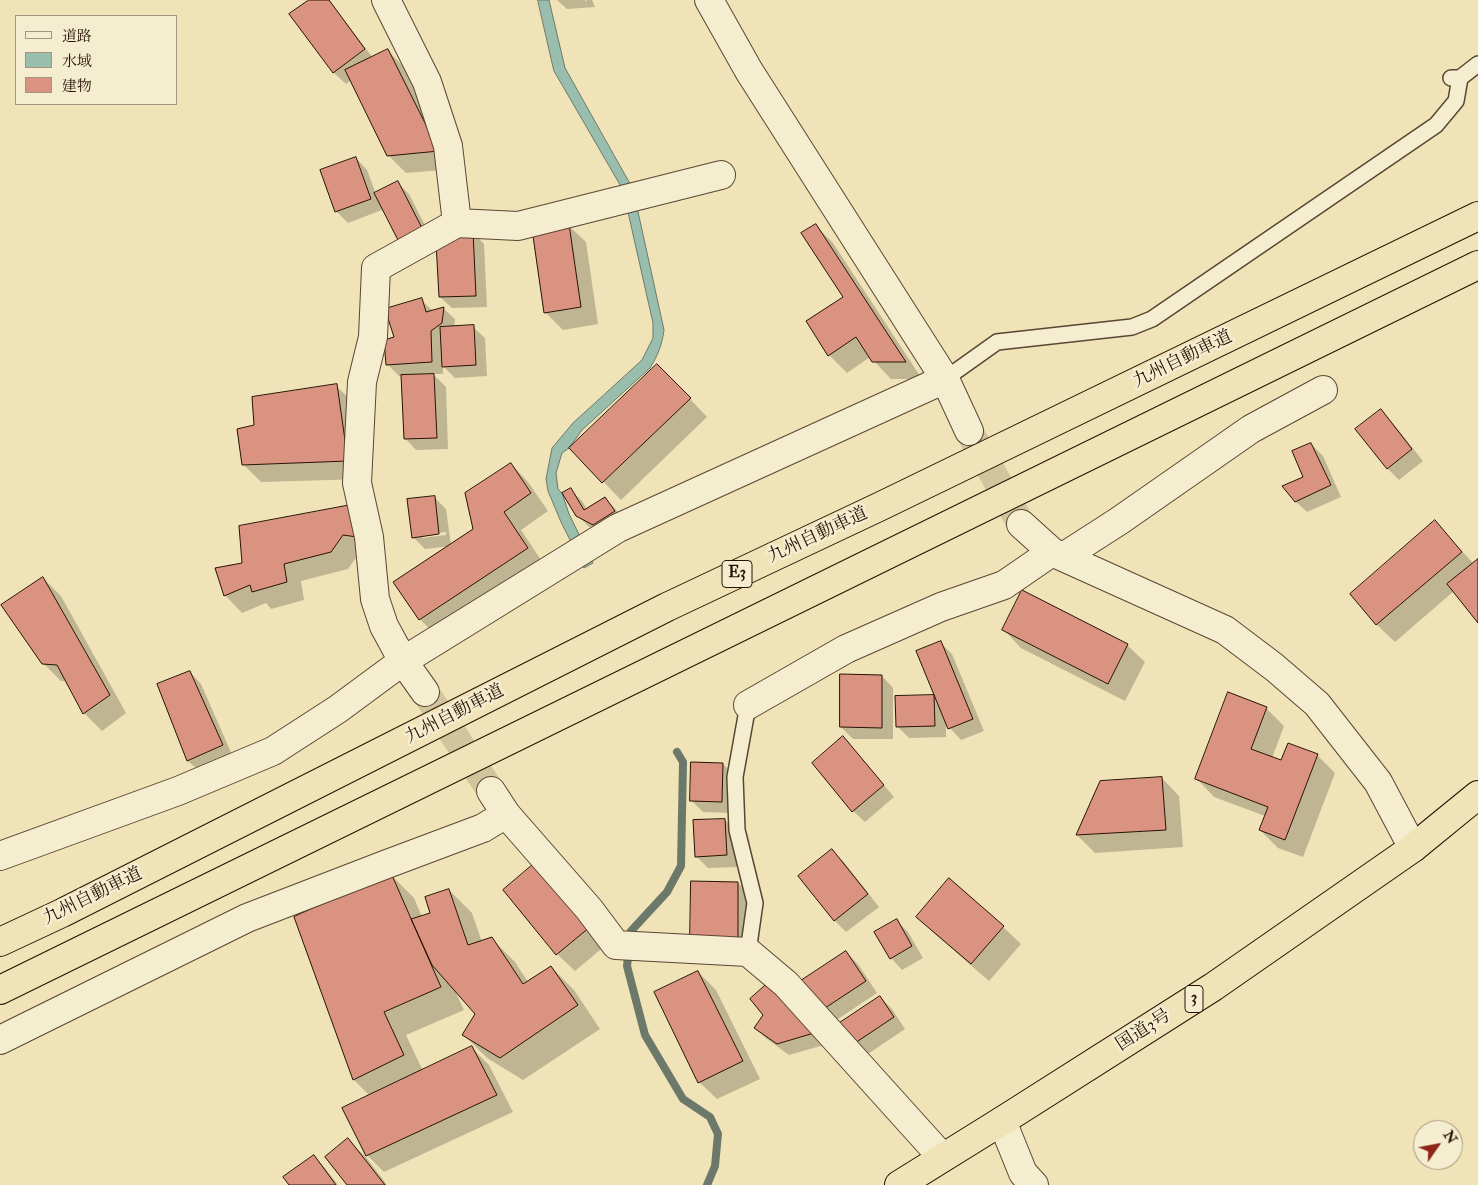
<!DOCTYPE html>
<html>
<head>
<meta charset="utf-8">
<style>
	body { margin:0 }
	#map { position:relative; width:1478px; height:1185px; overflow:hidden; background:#f0e3b7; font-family:"IM FELL Double Pica","Noto Serif JP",serif }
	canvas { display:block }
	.legend { position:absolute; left:15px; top:15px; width:162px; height:90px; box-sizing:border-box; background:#f5edd0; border:1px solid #a3957f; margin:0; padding:6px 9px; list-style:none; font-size:15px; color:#271205 }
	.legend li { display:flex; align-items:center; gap:10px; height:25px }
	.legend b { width:25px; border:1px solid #a3957f }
	.north { position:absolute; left:1413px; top:1120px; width:50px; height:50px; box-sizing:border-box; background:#f5edd0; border:1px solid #a3957f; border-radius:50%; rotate:57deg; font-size:14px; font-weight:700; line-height:20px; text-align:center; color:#271205 }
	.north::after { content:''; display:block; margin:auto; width:18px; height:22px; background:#8f2418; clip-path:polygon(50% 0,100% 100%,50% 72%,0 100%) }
</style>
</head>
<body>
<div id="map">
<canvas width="1478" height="1185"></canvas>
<ul class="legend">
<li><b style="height:6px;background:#f5edd0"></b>道路</li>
<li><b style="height:14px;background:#9abead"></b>水域</li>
<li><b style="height:14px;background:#da9380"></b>建物</li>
</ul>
<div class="north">N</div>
</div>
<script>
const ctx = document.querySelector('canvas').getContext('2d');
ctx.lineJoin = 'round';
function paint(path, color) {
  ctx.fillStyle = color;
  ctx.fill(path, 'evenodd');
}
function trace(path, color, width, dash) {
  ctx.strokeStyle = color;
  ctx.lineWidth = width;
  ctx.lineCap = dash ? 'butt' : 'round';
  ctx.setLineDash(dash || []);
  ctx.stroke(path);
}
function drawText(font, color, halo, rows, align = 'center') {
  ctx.font = font + ' "IM FELL Double Pica","Noto Serif JP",serif';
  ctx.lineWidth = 5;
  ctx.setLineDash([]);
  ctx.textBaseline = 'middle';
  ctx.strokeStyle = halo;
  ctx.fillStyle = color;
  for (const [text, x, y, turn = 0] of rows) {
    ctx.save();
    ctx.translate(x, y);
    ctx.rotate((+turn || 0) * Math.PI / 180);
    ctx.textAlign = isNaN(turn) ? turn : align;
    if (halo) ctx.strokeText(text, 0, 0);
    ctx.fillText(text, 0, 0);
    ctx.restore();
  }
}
const water = new Path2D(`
	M538 0H549L565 68 633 189 664 330C662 345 658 355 650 368L582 430 569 448 562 453 556 473 558 489 562 493 569 514 593 563 584 568 561 522 548 491 546 479 552 448 573 423 642 360 653 338V323L623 190 554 71Z`);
paint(water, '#9abead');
trace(water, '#6c796a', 1);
paint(new Path2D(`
	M311 0H329L373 58 388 51 405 68 455 169 406 173 388 155 351 80 346 84 334 73 291 15Z
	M557 0H585V2L587 0H592L595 7 567 9Z
	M356 158 367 170 376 194 398 183 409 194 434 243 381 204 380 205 382 210 348 223 336 211Z
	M568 225 586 242 598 324 563 330 545 312Z
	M815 225 833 243 922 379H891L870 357 847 373 829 355 807 322 844 298Z
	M473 232 484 244 487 307 452 308 440 297Z
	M421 300 433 311 443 308 455 319 454 328 473 327 485 338 487 376 455 378 443 366V374H433L446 387 448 449 416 450 405 438 402 376H399L387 364 395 338Z
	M675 383 707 417 621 500 571 448Z
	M336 386 354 403 364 479 261 482 243 464 255 425Z
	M1380 410 1392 422 1423 461 1399 480 1388 469 1357 429Z
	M1311 444 1323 456 1341 497 1307 512 1295 501 1305 477Z
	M511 464 528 482 548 511 521 530 545 566 437 637 420 619 450 546 425 549 413 537 434 497 446 509 451 545 475 529ZM446 532V535L422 538V535Z
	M570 489 582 501 587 509 605 498 616 510 625 523 606 536 589 527 577 515Z
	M350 506 360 552 348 569 301 581 304 600 271 609 266 603 242 613 225 595Z
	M1435 522 1474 564 1478 561V621L1454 591 1395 642 1377 625 1352 594Z
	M43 578 61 596 126 713 102 731 84 713 67 681H61L43 663Z
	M1004 630 1127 645 1145 662 1125 701 1021 648Z
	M940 642 952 654 984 731 961 740 950 728 946 719V737L909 738 897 726 934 696 938 700Z
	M190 672 201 684 233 757 200 772 188 761 159 684Z
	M882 676 893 688V739H853L841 727Z
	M1266 708 1284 726 1272 758 1282 762 1317 755 1335 773 1303 857 1278 848 1260 830 1265 816 1214 797 1197 779Z
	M854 750 894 797 865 822 853 811Z
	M723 764 735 776 733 813 703 812 691 800Z
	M1162 778 1179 796 1183 847 1095 853 1077 835 1101 782Z
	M725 820 737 832 739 867 708 868 696 856Z
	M832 851 844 862 879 907 846 932 834 920Z
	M536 864 606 945 575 971 557 954Z
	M391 875 414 898 422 917 432 914 449 890 472 913 482 942 491 938 515 962 528 982 551 967 574 990 600 1029 523 1080 487 1058 464 1035 476 1014 455 991 464 1010 406 1035 423 1071 472 1048 489 1065 513 1112 384 1172 367 1155 370 1096 354 1080 295 917Z
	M950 880 1003 927 1021 944 989 981 935 934 918 917Z
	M738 883 750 895 749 952H703Z
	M896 920 908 932 923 958 902 970 891 958Z
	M846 952 858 964 877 993 829 1025 798 984Z
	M698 972 716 990 760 1079 717 1099 699 1082Z
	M769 984 824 1045 789 1055 767 1039 755 1028 764 1015Z
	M880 997 892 1009 905 1029 862 1058 850 1046Z
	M348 1140 366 1157 387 1185H349Z
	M314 1157 325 1168 338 1185H290Z`), '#0003');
trace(new Path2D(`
	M677 752 683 762 681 866 667 892 631 931 627 966 645 1035 683 1099 710 1117 718 1134 715 1166 707 1185`), '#6c796a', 8);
const building = new Path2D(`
	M309 0H329L365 49 333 73 289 14Z
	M388 49 439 151 387 156 345 70Z
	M356 157 371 199 335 212 320 170Z
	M398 181 424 232 400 244 374 193Z
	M569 224 581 307 544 313 532 229Z
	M816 224 906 362H872L856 337 828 356 806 321 843 297 801 233Z
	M473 231 476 296 439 297 436 242Z
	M422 298 426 312 444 307 442 323 431 331 432 362 386 365 384 340 394 337 385 309Z
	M474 325 476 365 442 367 440 327Z
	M657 364 691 398 602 483 569 448Z
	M434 374 437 438 404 439 401 375Z
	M337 384 348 461 242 465 237 429 254 425 252 397Z
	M1381 409 1412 449 1387 469 1355 429Z
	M1311 443 1331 485 1295 502 1282 486 1303 477 1292 451Z
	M511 463 531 493 504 512 528 548 419 620 393 582 473 529 465 493Z
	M571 488 584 510 605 497 615 511 593 525 576 516 562 493Z
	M435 496 439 534 412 538 407 499Z
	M351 505 364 538 343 535 331 552 284 564 287 582 252 592 250 585 224 596 215 568 242 563 239 526Z
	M1435 520 1462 552 1376 625 1350 594Z
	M1478 559V623L1447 584Z
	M43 577 110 695 83 714 57 665 42 664 1 605Z
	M1022 590 1128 644 1108 684 1002 630Z
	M941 641 973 719 948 729 916 651Z
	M190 671 223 745 187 761 157 684Z
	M840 674 882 675V728L840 727Z
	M1228 692 1267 707 1251 749 1281 760 1288 743 1318 754 1285 840 1259 830 1268 807 1195 779Z
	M934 695 935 726 896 727 895 696Z
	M843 736 884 785 852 812 812 763Z
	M691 762 723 763 722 802 690 801Z
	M1162 777 1166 830 1076 835 1100 781Z
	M725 819 727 855 695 857 693 820Z
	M832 849 868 894 834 921 798 876Z
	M536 862 590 927 556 955 503 890Z
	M391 873 441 987 384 1012 404 1055 353 1080 294 917Z
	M949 878 1004 926 971 964 916 917Z
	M691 881 738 882V941H690Z
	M449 889 468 945 492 937 523 984 551 966 578 1005 500 1058 462 1035 475 1014 432 965 411 919 430 913 425 897Z
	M897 919 912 946 890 959 874 932Z
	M846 951 866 981 816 1014 796 984Z
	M698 971 743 1061 698 1083 654 992Z
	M769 982 814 1033 777 1044 754 1028 763 1015 750 999Z
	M880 996 894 1017 849 1047 835 1026Z
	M472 1046 497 1095 366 1156 342 1108Z
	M348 1138 385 1185H347L325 1157Z
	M314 1155 336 1185H289L283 1177Z`);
paint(building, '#da9380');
trace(building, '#271205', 1);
trace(new Path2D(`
	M969 431 1021 524
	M425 692 491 791`), '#d2c49c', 28, [28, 14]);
const lane = new Path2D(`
	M1451 78H1460L1478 64
	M945 379 997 342 1132 327 1152 319 1436 125 1456 101 1460 78
	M748 952 755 903 737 830 735 777 748 705`);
const street = new Path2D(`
	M386 0 427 82 448 146 457 223
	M709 0 749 71 945 379 969 431
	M1021 524 1052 552 1225 630 1274 667 1317 704 1378 782 1413 848
	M1063 557 1119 521 1251 429 1323 390
	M425 692 403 661 384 626 375 599 369 537 357 483 362 382 373 337 376 268 457 223 518 226 721 175
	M748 705 846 649 941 607 1004 585 1052 552
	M491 791 506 814 589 909 616 945 748 952 786 984 942 1157
	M0 856 178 791 273 751 338 709 403 661 618 528 945 379
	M0 1040 247 918 387 864 483 828 506 814
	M1002 1121 1023 1173 1034 1185`);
const highway = new Path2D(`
	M0 942 62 913 667 607 881 506 1478 216
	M0 990 1478 265
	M899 1185 1002 1121 1213 987 1413 848 1478 795`);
trace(lane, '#594632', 18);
trace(street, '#594632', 30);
trace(highway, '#271205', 30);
trace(lane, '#f5edd0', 15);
trace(street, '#f5edd0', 28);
trace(highway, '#f0e3b7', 28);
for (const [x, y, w] of [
	[737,574,30],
	[1194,999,18]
]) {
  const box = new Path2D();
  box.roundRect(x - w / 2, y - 13.5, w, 27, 4);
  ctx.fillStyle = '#f5edd0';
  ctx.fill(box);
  trace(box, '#271205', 1);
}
drawText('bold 16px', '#271205', null, [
	["E3",737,574],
	["3",1194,999]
]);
drawText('18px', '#271205', '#f5edd0', [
	["九州自動車道",1183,360,-26],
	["九州自動車道",818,536,-25],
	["九州自動車道",455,715,-27],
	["九州自動車道",93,897,-26],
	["国道3号",1144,1031,-33]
]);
</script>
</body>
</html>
